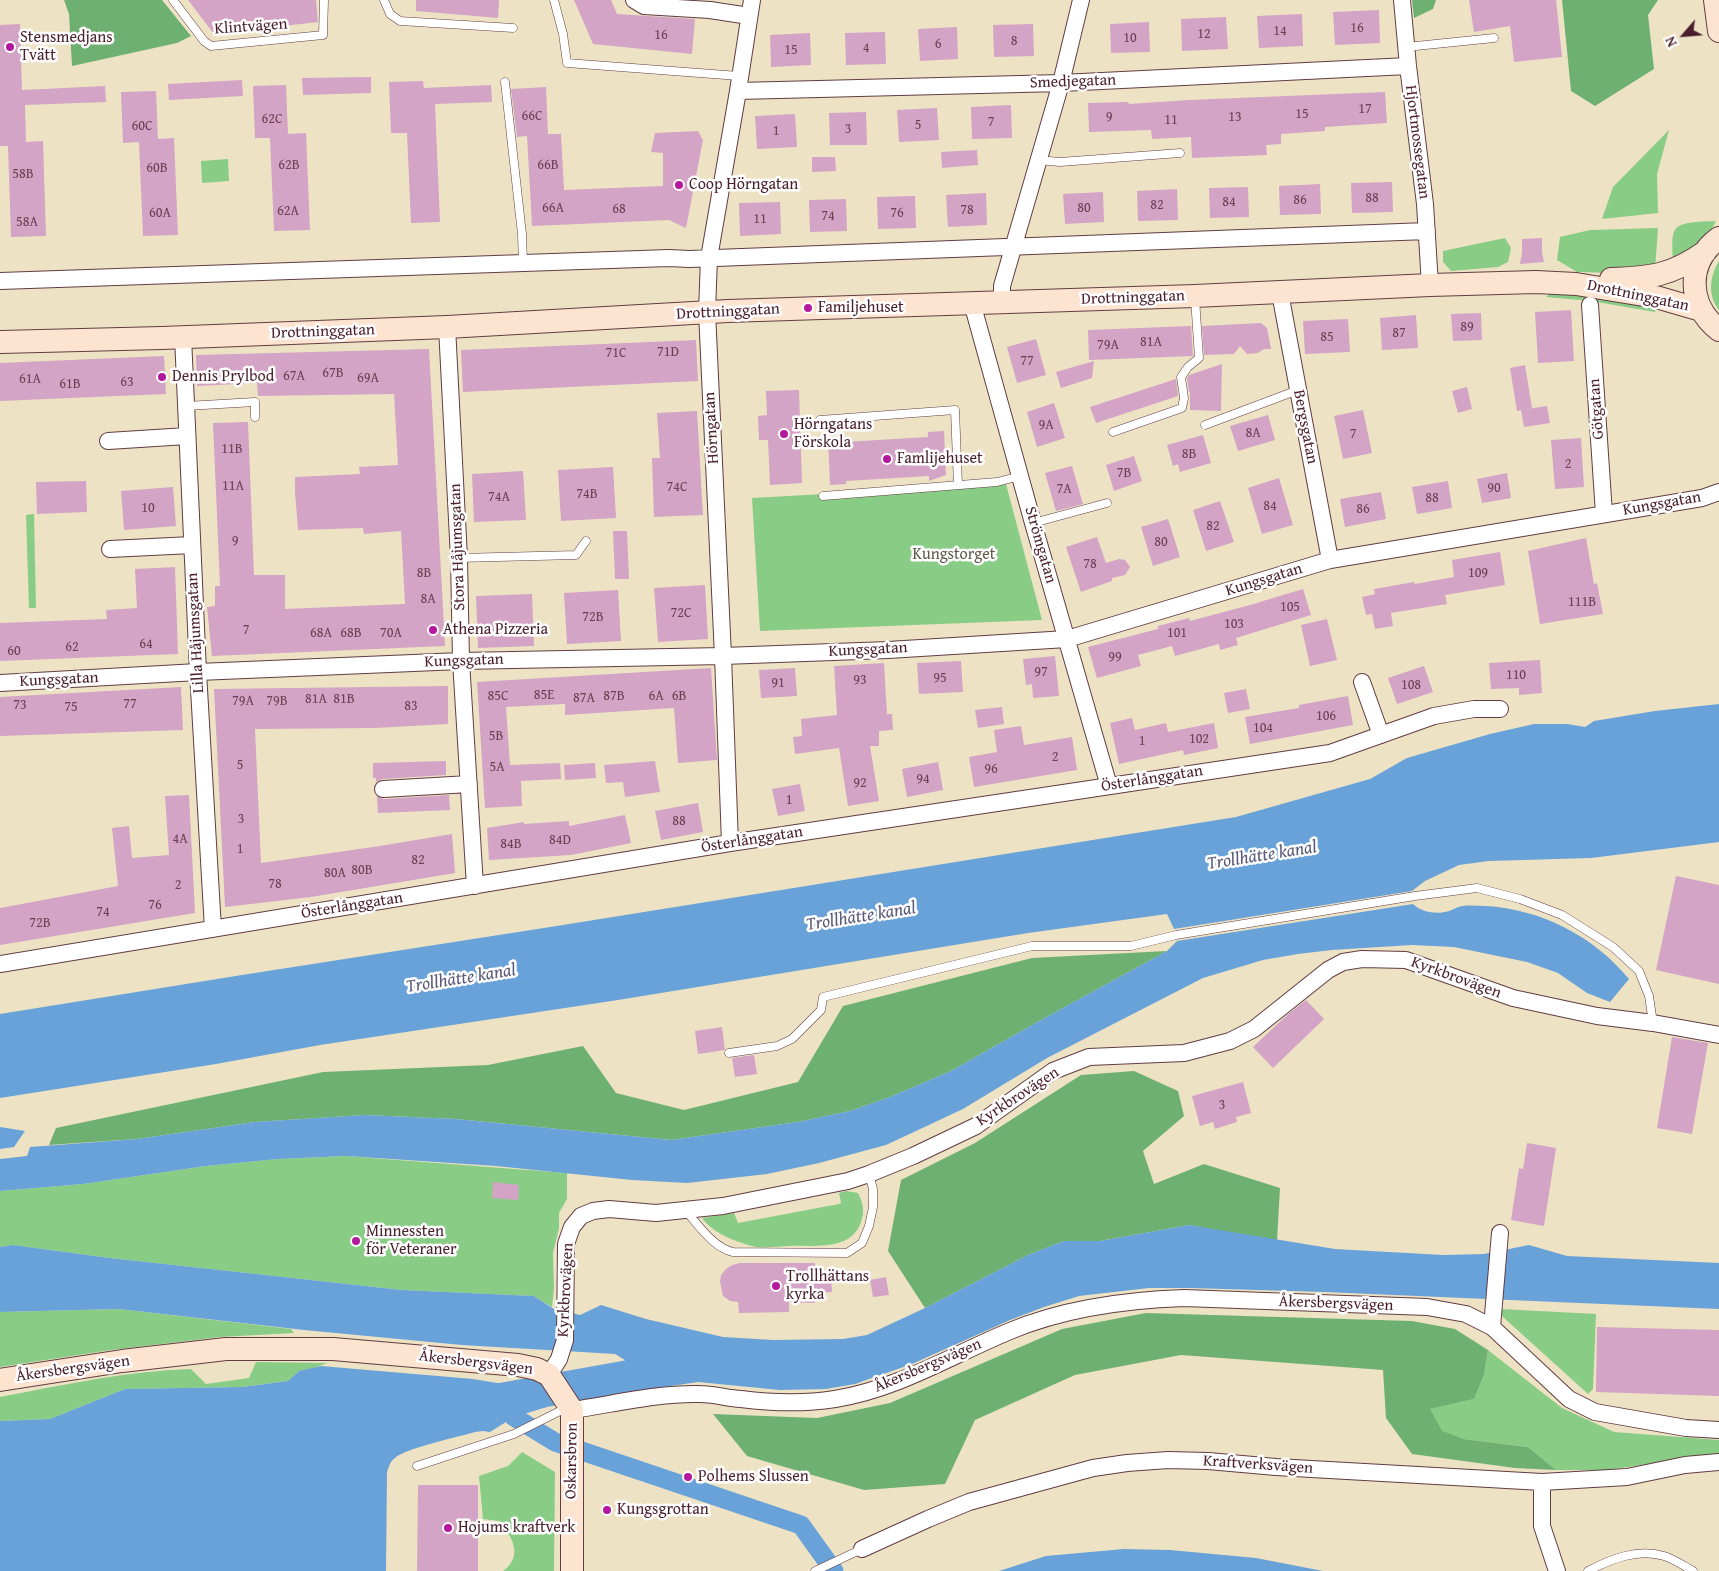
<!DOCTYPE html>
<html>
<head>
<meta charset="utf-8">
<style>
	body { margin:0 }
	#map { position:relative; width:1719px; height:1571px; overflow:hidden; background:#ede3c4; font-family:"Gentium Book Plus",serif }
	canvas { display:block }
	.north { position:absolute; left:1659px; top:10px; width:50px; height:50px; -webkit-text-stroke:4px #fff; paint-order:stroke; rotate:243deg; font-size:14px; font-weight:700; line-height:20px; text-align:center; color:#4a1f2b }
	.north::after { content:''; display:block; margin:auto; width:18px; height:22px; background:#4a1f2b; clip-path:polygon(50% 0,100% 100%,50% 72%,0 100%) }
</style>
</head>
<body>
<div id="map">
<canvas width="1719" height="1571"></canvas>
<div class="north">N</div>
</div>
<script>
const ctx = document.querySelector('canvas').getContext('2d');
ctx.lineJoin = 'round';
function paint(path, color) {
  ctx.fillStyle = color;
  ctx.fill(path, 'evenodd');
}
function trace(path, color, width, dash) {
  ctx.strokeStyle = color;
  ctx.lineWidth = width;
  ctx.lineCap = dash ? 'butt' : 'round';
  ctx.setLineDash(dash || []);
  ctx.stroke(path);
}
function drawText(font, color, halo, rows, align = 'center') {
  ctx.font = font + ' "Gentium Book Plus",serif';
  ctx.lineWidth = 5;
  ctx.setLineDash([]);
  ctx.textBaseline = 'middle';
  ctx.strokeStyle = halo;
  ctx.fillStyle = color;
  for (const [text, x, y, turn = 0] of rows) {
    ctx.save();
    ctx.translate(x, y);
    ctx.rotate((+turn || 0) * Math.PI / 180);
    ctx.textAlign = isNaN(turn) ? turn : align;
    if (halo) ctx.strokeText(text, 0, 0);
    ctx.fillText(text, 0, 0);
    ctx.restore();
  }
}
paint(new Path2D(`
	M1669 130 1657 174 1658 213 1602 219 1613 187Z
	M228 159 229 181 202 183 201 161Z
	M1716 221 1706 240 1673 264C1673 257 1671 238 1674 232 1678 220 1705 222 1716 221Z
	M1658 228 1655 270 1616 273 1577 272 1557 260 1560 237 1590 230Z
	M1505 238 1511 248 1508 262 1498 267 1451 271 1443 262V251Z
	M1719 261V310C1707 295 1710 276 1719 261Z
	M1551 293 1573 294 1656 305 1655 312 1591 301 1546 297Z
	M1006 484 1042 620 760 631 752 498Z
	M34 514 36 608H29L26 515Z
	M346 1156 567 1173V1199L559 1213V1228L553 1253 554 1288 552 1307 534 1296 402 1290 110 1258 13 1245 0 1247V1191L83 1184 206 1166 278 1159Z
	M846 1191 858 1193C863 1203 865 1211 861 1222 851 1251 816 1245 790 1246 779 1246 763 1249 752 1246 734 1241 713 1233 702 1218L734 1213 738 1223 839 1204 841 1203 839 1193Z
	M119 1309 291 1329 294 1333 220 1337 111 1350 0 1367V1312Z
	M1501 1309 1596 1314 1593 1389 1588 1394 1503 1317 1499 1312Z
	M1488 1350 1562 1408 1614 1432 1719 1440V1453L1608 1470H1556L1528 1447 1464 1439 1442 1432 1429 1409 1474 1399 1484 1375Z
	M256 1362 327 1363 314 1368 299 1371 288 1381 242 1387 125 1389 50 1419 0 1421V1397C63 1385 127 1371 191 1369L206 1384 249 1378Z
	M522 1452 555 1472 554 1571H503C524 1556 512 1536 499 1521L483 1519 479 1476 508 1466Z`), '#88cc85');
paint(new Path2D(`
	M64 0H162L191 36 177 43 72 66 69 14Z
	M1412 0H1436L1433 9 1414 18Z
	M1562 0H1658L1648 15 1654 69 1595 106 1571 91Z
	M1167 951 1032 1025 951 1071 890 1097 850 1111 798 1122 671 1140 456 1119 365 1115 255 1122 137 1139 49 1145 56 1128 323 1072 488 1065 583 1046 616 1093 684 1110 798 1082 843 1006 1032 958Z
	M1134 1071 1178 1091 1184 1116 1143 1151 1154 1184 1204 1164 1280 1188 1277 1241 1189 1225 1100 1241H1064L1028 1255 925 1308 888 1251 901 1180 975 1143 1081 1075Z
	M1146 1313 1412 1321 1455 1329 1488 1350 1484 1375 1474 1399 1430 1409 1442 1431 1464 1439 1528 1447 1556 1470 1515 1468 1412 1454 1386 1418 1383 1370 1181 1355 1075 1375 975 1420 945 1484 864 1490 747 1456 713 1414 817 1418 890 1403 1062 1329Z`), '#6eb072');
paint(new Path2D(`
	M1719 704V842L1591 858 1489 861 1459 865 1425 881 1412 891 1174 929 1167 914 1028 933 618 1000 320 1045 216 1064 0 1098V1014L242 975 563 925 1236 817 1370 779 1407 758 1490 734 1534 724H1567L1585 727 1594 721 1655 711Z
	M1413 904C1421 912 1437 915 1449 911 1453 910 1458 906 1463 906 1470 905 1478 906 1486 906 1540 909 1594 936 1629 979L1610 1002 1587 993 1558 973 1527 962 1454 947 1412 945 1332 950 1298 954 1263 960 1203 978 1047 1058 963 1109 886 1145 819 1163 767 1174 687 1183 632 1180 496 1166 346 1156 278 1159 206 1166 83 1184 0 1191V1159L27 1156 30 1147 137 1139 255 1122 365 1115 456 1119 671 1140 798 1122 850 1111 890 1097 951 1071 1032 1025 1167 951 1177 941Z
	M0 1127 25 1131 14 1147 0 1149Z
	M1189 1225 1335 1249 1443 1255 1484 1254 1529 1245 1567 1256 1719 1263V1309L1324 1292 1190 1288H1149L1079 1296 1044 1307 1010 1320 912 1364 855 1384 826 1389 780 1390 698 1382 603 1396C589 1391 582 1385 581 1370L623 1367 625 1360 615 1354 462 1345 304 1330 119 1309 0 1312V1247L13 1245 110 1258 402 1290 534 1296 554 1309 580 1315 601 1305 646 1319 723 1337 773 1340 843 1339 867 1335 925 1308 1028 1255 1064 1241H1100Z
	M321 1366 473 1379 503 1384 506 1392 511 1396 533 1389 541 1396 547 1407 514 1417 490 1432 483 1431 475 1432C458 1437 406 1448 395 1458 390 1461 389 1467 387 1472L386 1571H0V1421L50 1419 125 1389 242 1387 288 1381 299 1371Z
	M1124 1549 1170 1550 1256 1558 1323 1571H999L1046 1556Z`), '#68a2d8');
trace(new Path2D(`
	M514 1417 555 1442 801 1525 834 1571`), '#68a2d8', 19);
trace(new Path2D(`
	M495 1400 629 1376`), '#68a2d8', 32);
paint(new Path2D(`
	M188 0H316L318 22 214 34Z
	M416 0H499L498 18 416 11Z
	M574 0H611L617 14 695 19 692 54 593 44Z
	M1469 0H1556L1562 57 1514 62 1510 26 1474 32Z
	M1379 10 1380 43 1335 45 1333 12Z
	M1302 14 1303 46 1259 48 1257 16Z
	M1226 17 1228 49 1182 51 1181 19Z
	M1149 22 1150 52 1111 53 1110 24Z
	M20 24 22 90 105 86 106 102 25 105 26 142 43 141 46 236 11 237 8 146H0V25Z
	M1033 24 1034 56 994 57 993 25Z
	M957 27 958 59 920 61 918 29Z
	M885 32 886 64 846 65 845 33Z
	M810 33 811 65 771 67 770 35Z
	M371 77V93L303 95 302 78Z
	M242 80 243 96 169 100 168 84Z
	M423 81 424 88 491 85 492 102 435 104 440 222 411 223 407 133H391L389 82Z
	M286 85 288 134 306 133 310 230 274 231 270 138H255L253 86Z
	M546 87 548 134H561L564 190 663 186V153L651 152 655 133 698 131 703 140 686 228 669 220 532 226 527 136 517 137 511 89Z
	M156 91 158 139 174 138 178 235 143 236 139 142 123 143 121 92Z
	M1385 92 1387 123 1325 127V131L1281 134V144L1266 145 1267 155 1192 158 1191 137 1152 139 1151 130 1089 132 1088 103 1128 102 1129 104 1189 100Z
	M1011 105 1012 138 972 139 971 107Z
	M937 108 939 140 899 142 897 110Z
	M866 112 867 145H830L829 113Z
	M795 114 797 147 757 149 755 116Z
	M977 150 978 165 942 168 941 152Z
	M812 157H835L836 171 812 172Z
	M1392 182 1393 212 1352 213 1351 183Z
	M1320 184 1321 214 1280 215 1279 186Z
	M1248 187 1249 217 1210 218 1209 188Z
	M1177 189 1178 220 1138 221 1137 191Z
	M1103 192 1104 222 1065 224 1063 194Z
	M986 193 987 225 948 227 946 195Z
	M915 196 916 228 878 229 877 197Z
	M846 199 847 231 810 232 809 200Z
	M780 202 781 234 740 236 739 203Z
	M1542 238V252L1544 262 1520 264 1522 252V239Z
	M1571 310 1574 361 1538 363 1535 312Z
	M1481 313 1482 340 1453 341 1451 314Z
	M1416 315 1418 348 1382 350 1380 318Z
	M1348 319 1350 352 1305 354 1303 321Z
	M1261 323 1267 328 1271 349H1264L1258 353 1247 354 1240 346 1234 354 1204 355 1202 326Z
	M1191 326 1193 356 1089 360 1088 330Z
	M1036 339 1046 375 1017 383 1007 347Z
	M696 340 698 381 463 392 461 350Z
	M429 349 445 646 212 656 207 607 215 606V586H220L213 423 248 422 254 575H285V609L405 604 401 531 364 534 363 528 298 530 295 492V477L360 474 359 467 398 465 394 394 258 396 257 383 197 386 196 355Z
	M164 356 166 394 0 401V363Z
	M1094 361 1092 378 1061 388 1056 372Z
	M1222 364 1221 411 1190 410V392H1189L1187 378 1189 375Z
	M1525 365 1532 408 1517 411 1510 368Z
	M1176 379 1178 396 1096 423 1090 407Z
	M1467 387 1472 409 1458 413 1452 391Z
	M799 390 802 483 770 485 768 440H759L758 416 767 415 766 391Z
	M1054 403 1065 438 1037 447 1027 412Z
	M1547 406 1550 423 1524 427 1521 410Z
	M1363 410 1372 453 1343 459 1334 416Z
	M697 411 703 515 654 517 652 458H660L657 413Z
	M1268 415 1275 440 1238 451 1230 426Z
	M944 431 946 475 929 481V476L846 481V484L830 485 828 437H845V442L928 437V432Z
	M1203 435 1211 463 1180 472 1178 464 1173 466 1167 445Z
	M1581 438 1584 487 1555 489 1551 440Z
	M1134 456 1142 481 1114 491 1106 465Z
	M1072 466 1083 504 1056 511 1045 473Z
	M613 467 616 518 561 521 558 470Z
	M523 471 526 520 474 522 472 474Z
	M1507 473 1511 498 1482 503 1477 479Z
	M1279 478 1293 525 1262 534 1248 488Z
	M86 481 87 512 37 514 36 482Z
	M1448 481 1452 508 1417 514 1412 487Z
	M173 487 176 526 124 530 121 491Z
	M1381 492 1386 519 1345 527 1340 499Z
	M1220 501 1234 542 1206 551 1193 510Z
	M1168 519 1180 557 1153 566 1141 527Z
	M613 531H627L629 579H615Z
	M1097 537 1106 563 1119 559 1125 560 1130 567 1125 575 1112 578V581L1081 592 1066 547Z
	M1586 538 1594 584 1597 583 1603 614 1540 624 1528 551Z
	M1500 552 1505 585 1445 595 1447 604 1391 613 1393 626 1375 629 1372 614 1366 615 1362 597 1375 594 1374 589 1414 582 1415 584 1454 577 1452 560Z
	M175 567 178 654 0 661V623L107 619 106 610 137 608 135 569Z
	M705 585 708 639 658 642 654 588Z
	M1303 589 1311 615 1236 638 1238 645 1220 650 1219 644 1175 656 1172 646 1138 655 1141 666 1097 678 1088 647 1158 629V626L1189 618 1190 621 1250 605Z
	M618 590 621 641 567 644 564 593Z
	M532 594 534 646 478 648 476 596Z
	M1327 619 1337 660 1310 666 1301 625Z
	M1055 656 1059 696 1033 698 1032 684 1026 685 1023 659Z
	M1540 660 1542 693 1519 695V688L1491 689 1489 663Z
	M961 661 963 692 919 694 917 663Z
	M884 663 887 714H892L893 730 879 731V746H870L879 801 848 806 839 748 795 754 793 737 802 736 801 719 837 715 834 666Z
	M1424 666 1433 692 1397 704 1388 678Z
	M711 668 717 760 678 763 674 708 565 715V704L506 707 510 765 560 763 561 779 521 781 522 806 485 808 477 682Z
	M795 668 797 696 761 698 759 670Z
	M448 686V724L375 728 255 729 261 863 380 846 452 834 455 873 311 897 225 907 214 689Z
	M181 687 183 730 0 736V697Z
	M1246 689 1250 709 1228 713 1224 693Z
	M1348 696 1353 725 1250 744 1245 717 1299 708V705Z
	M1002 707 1004 724 978 728 975 710Z
	M1132 718 1135 730 1166 723 1168 732 1214 723 1218 748 1184 755 1183 750 1119 764 1110 723Z
	M1021 726 1024 745 1072 737 1077 770 974 787 969 757 997 752 994 730Z
	M446 761V775L382 779 376 782V778H373V763Z
	M655 761 660 792 625 797 623 782 606 783 604 765Z
	M938 762 943 790 907 797 902 769Z
	M595 763 596 778 565 780 564 765Z
	M800 784 805 811 778 816 772 789Z
	M189 795 195 913 0 945V908L118 886 112 828 129 826 132 858 169 855 165 796Z
	M449 795 450 810 378 813 377 796 384 799Z
	M698 803 703 832 661 840 655 811Z
	M625 815 631 843 571 855 489 860 487 828 524 822V824L569 821V826Z
	M1676 876 1719 885V984L1656 970Z
	M1306 1000 1324 1019 1273 1068 1253 1047 1287 1015Z
	M722 1027 725 1050 698 1054 695 1031Z
	M1672 1037 1708 1043 1692 1134 1657 1128Z
	M754 1055 757 1074 735 1077 732 1058Z
	M1243 1082 1251 1113 1236 1117 1237 1122 1215 1129 1213 1122 1200 1126 1192 1096Z
	M1527 1143 1556 1148 1544 1226 1511 1220 1519 1168 1523 1169Z
	M493 1182 519 1185 518 1200 492 1198Z
	M740 1263H815V1275L831 1274 832 1292 815 1293V1303L789 1302V1312L739 1313 738 1302 730 1301 723 1296 720 1282 721 1275 726 1269 732 1265Z
	M886 1277 889 1295 873 1297 870 1280Z
	M1597 1327 1719 1330V1396L1596 1392Z
	M418 1485H478V1571H417Z`), '#d3a4c5');
const lane = new Path2D(`
	M173 0 204 41 211 46 323 35 324 0
	M384 0 390 14 400 21 513 28
	M554 0 563 34 567 63 739 76
	M1406 47 1494 38
	M505 82 522 234 523 263
	M1038 160 1060 162 1180 153
	M186 406 255 402V417
	M820 420 955 410 958 485
	M1205 425 1298 390
	M1113 432 1182 408 1184 398 1181 377 1188 367 1199 358 1195 298
	M823 496 997 482 1020 476
	M1033 523 1107 503
	M459 558 576 555 586 541
	M729 1053 777 1046 792 1039 821 1010 823 997 1032 946H1131L1176 935 1415 896 1477 888 1520 899 1562 915 1613 947 1639 971 1649 996 1653 1023
	M686 1211C699 1226 714 1248 733 1252L847 1253 862 1243 869 1226 873 1207V1189L869 1174
	M417 1466 514 1434 560 1411 569 1410
	M815 1571 862 1549
	M1588 1571C1611 1559 1638 1548 1664 1556 1674 1559 1684 1566 1693 1571`);
const street = new Path2D(`
	M634 0 644 6 710 10 749 16
	M1402 0 1408 66 1425 204 1430 285
	M738 91 1061 83 1408 66
	M0 281 669 258 689 259 1427 231
	M1280 293 1330 560
	M1002 302V286L1061 83 1081 0
	M972 303 1033 523 1109 786
	M1590 305 1604 514
	M447 327 459 558 461 661 475 886
	M183 337 198 672 213 929
	M108 441 187 436
	M110 549 192 545
	M1362 682 1381 735
	M0 683 198 672 461 661 723 656 888 650 1067 639 1330 560 1702 498 1719 492
	M383 789 469 784
	M730 843 723 656 707 312 709 258 738 91 752 0
	M0 964 730 843 1330 753 1434 716 1474 709H1500
	M1492 1327 1500 1233
	M549 1375 559 1359 565 1340 566 1244 572 1227 581 1216 593 1211 609 1209 656 1213 723 1206 848 1181 869 1174 913 1156 976 1126 1053 1071 1089 1057 1184 1053 1230 1041 1254 1029 1328 970 1343 962 1362 959 1406 960 1513 998 1597 1016 1653 1023 1719 1035
	M572 1410C614 1404 657 1393 700 1394 713 1394 727 1398 741 1399 772 1403 804 1404 835 1399 898 1389 952 1355 1010 1331 1065 1308 1125 1300 1184 1298L1427 1307 1466 1314 1492 1327 1569 1399 1595 1412 1686 1428 1719 1430
	M1542 1482V1526L1557 1571
	M862 1549 928 1519 969 1502 1093 1468 1127 1463 1168 1460 1208 1461 1276 1467 1542 1482 1627 1477 1685 1465 1719 1462`);
const secondary = new Path2D(`
	M1715 0 1719 31
	M1719 238C1686 262 1687 305 1719 330
	M1611 279C1651 278 1672 275 1705 252
	M0 342 162 338 447 327 728 311 1195 296 1430 285 1536 282 1576 284 1656 297 1701 310
	M0 1380 122 1361 226 1349H333L518 1365 537 1369 549 1375 572 1410V1571`);
trace(lane, '#623c42', 9);
trace(street, '#623c42', 18);
trace(secondary, '#623c42', 24);
trace(lane, '#fff', 8);
trace(street, '#fff', 16);
trace(secondary, '#fde4d1', 22);
for (const [x, y, r, color] of [
	[10,47,5,"#b5179e"],
	[679,185,5,"#b5179e"],
	[808,308,5,"#b5179e"],
	[162,377,5,"#b5179e"],
	[784,434,5,"#b5179e"],
	[887,459,5,"#b5179e"],
	[433,630,5,"#b5179e"],
	[356,1241,5,"#b5179e"],
	[776,1286,5,"#b5179e"],
	[688,1477,5,"#b5179e"],
	[607,1510,5,"#b5179e"],
	[448,1528,5,"#b5179e"]
]) {
  const dot = new Path2D();
  dot.arc(x, y, r, 0, 2 * Math.PI);
  ctx.fillStyle = color;
  ctx.fill(dot);
  trace(dot, '#fff', 2);
}
drawText('14px', '#6c4052', null, [
	["16",1357,28],
	["14",1280,31],
	["12",1204,34],
	["16",661,35],
	["10",1130,38],
	["8",1014,41],
	["6",938,44],
	["4",866,48],
	["15",791,50],
	["17",1365,109],
	["15",1302,114],
	["66C",532,116],
	["9",1109,117],
	["13",1235,117],
	["62C",272,119],
	["11",1171,120],
	["7",991,122],
	["5",918,125],
	["60C",142,126],
	["3",848,129],
	["1",776,131],
	["62B",289,165],
	["66B",548,165],
	["60B",157,168],
	["58B",23,174],
	["88",1372,198],
	["86",1300,200],
	["84",1229,202],
	["82",1157,205],
	["66A",553,208],
	["80",1084,208],
	["68",619,209],
	["78",967,210],
	["62A",288,211],
	["60A",160,213],
	["76",897,213],
	["74",828,216],
	["11",760,219],
	["58A",27,222],
	["89",1467,327],
	["87",1399,333],
	["85",1327,337],
	["81A",1151,342],
	["79A",1108,345],
	["71D",668,352],
	["71C",616,353],
	["77",1027,361],
	["67B",333,373],
	["67A",294,376],
	["69A",368,378],
	["61A",30,379],
	["63",127,382],
	["61B",70,384],
	["9A",1046,425],
	["8A",1253,433],
	["7",1353,434],
	["11B",232,449],
	["8B",1189,454],
	["2",1568,464],
	["7B",1124,473],
	["11A",233,486],
	["74C",677,487],
	["90",1494,488],
	["7A",1064,489],
	["74B",587,494],
	["74A",499,497],
	["88",1432,498],
	["84",1270,506],
	["10",148,508],
	["86",1363,509],
	["82",1213,526],
	["9",235,541],
	["80",1161,542],
	["78",1090,564],
	["8B",424,573],
	["109",1478,573],
	["8A",428,599],
	["111B",1582,602],
	["105",1290,607],
	["72C",681,613],
	["72B",593,617],
	["103",1234,624],
	["7",246,630],
	["68A",321,633],
	["68B",351,633],
	["70A",391,633],
	["101",1177,633],
	["64",146,644],
	["62",72,647],
	["60",14,651],
	["99",1115,657],
	["97",1041,672],
	["110",1516,675],
	["95",940,678],
	["93",860,680],
	["91",778,683],
	["108",1411,685],
	["85E",544,695],
	["85C",498,696],
	["87B",614,696],
	["6A",656,696],
	["6B",679,696],
	["87A",584,698],
	["81A",316,699],
	["81B",344,699],
	["79A",243,701],
	["79B",277,701],
	["77",130,704],
	["73",20,705],
	["83",411,706],
	["75",71,707],
	["106",1326,716],
	["104",1263,728],
	["5B",496,736],
	["102",1199,739],
	["1",1142,741],
	["2",1055,757],
	["5",240,765],
	["5A",497,767],
	["96",991,769],
	["94",923,779],
	["92",860,783],
	["1",789,800],
	["3",241,819],
	["88",679,821],
	["4A",180,839],
	["84D",560,840],
	["84B",511,844],
	["1",240,849],
	["82",418,860],
	["80B",362,870],
	["80A",335,873],
	["78",275,884],
	["2",178,885],
	["76",155,905],
	["74",103,912],
	["72B",40,923],
	["3",1222,1105]
]);
drawText('16px', '#4a1f2b', '#fff', [
	["Klintvägen",251,27,-4],
	["Smedjegatan",1073,82,-2],
	["Hjortmossegatan",1417,142,83],
	["Drottninggatan",1638,296,12],
	["Drottninggatan",1133,298,-2],
	["Drottninggatan",728,312,-3],
	["Drottninggatan",323,332,-2],
	["Götgatan",1597,409,-94],
	["Bergsgatan",1305,427,79],
	["Hörngatan",712,428,-93],
	["Kungsgatan",1662,504,-10],
	["Strömgatan",1040,545,74],
	["Stora Håjumsgatan",458,547,-92],
	["Kungsgatan",1264,580,-17],
	["Lilla Håjumsgatan",196,633,-93],
	["Kungsgatan",868,650,-3],
	["Kungsgatan",464,661,-2],
	["Kungsgatan",59,680,-3],
	["Österlånggatan",1152,779,-9],
	["Österlånggatan",752,840,-9],
	["Österlånggatan",352,906,-9],
	["Kyrkbrovägen",1456,978,20],
	["Kyrkbrovägen",1018,1097,-33],
	["Kyrkbrovägen",566,1290,-87],
	["Åkersbergsvägen",1336,1304,2],
	["Åkersbergsvägen",476,1363,7],
	["Åkersbergsvägen",928,1366,-23],
	["Åkersbergsvägen",73,1369,-8],
	["Oskarsbron",572,1461,-89],
	["Kraftverksvägen",1258,1465,4]
]);
drawText('16px', '#4a1f2b', '#fff', [
	["Stensmedjans",20,38],
	["Tvätt",20,56],
	["Coop Hörngatan",689,185],
	["Familjehuset",818,308],
	["Dennis Prylbod",172,377],
	["Hörngatans",794,425],
	["Förskola",794,443],
	["Famlijehuset",897,459],
	["Athena Pizzeria",443,630],
	["Minnessten",366,1232],
	["för Veteraner",366,1250],
	["Trollhättans",786,1277],
	["kyrka",786,1295],
	["Polhems Slussen",698,1477],
	["Kungsgrottan",617,1510],
	["Hojums kraftverk",458,1528]
], 'left');
drawText('16px', '#605c4a', '#fff', [
	["Kungstorget",954,555]
]);
drawText('italic 18px', '#585a79', '#fff', [
	["Trollhätte kanal",1262,856,-9],
	["Trollhätte kanal",861,917,-9],
	["Trollhätte kanal",461,979,-9]
]);
</script>
</body>
</html>
